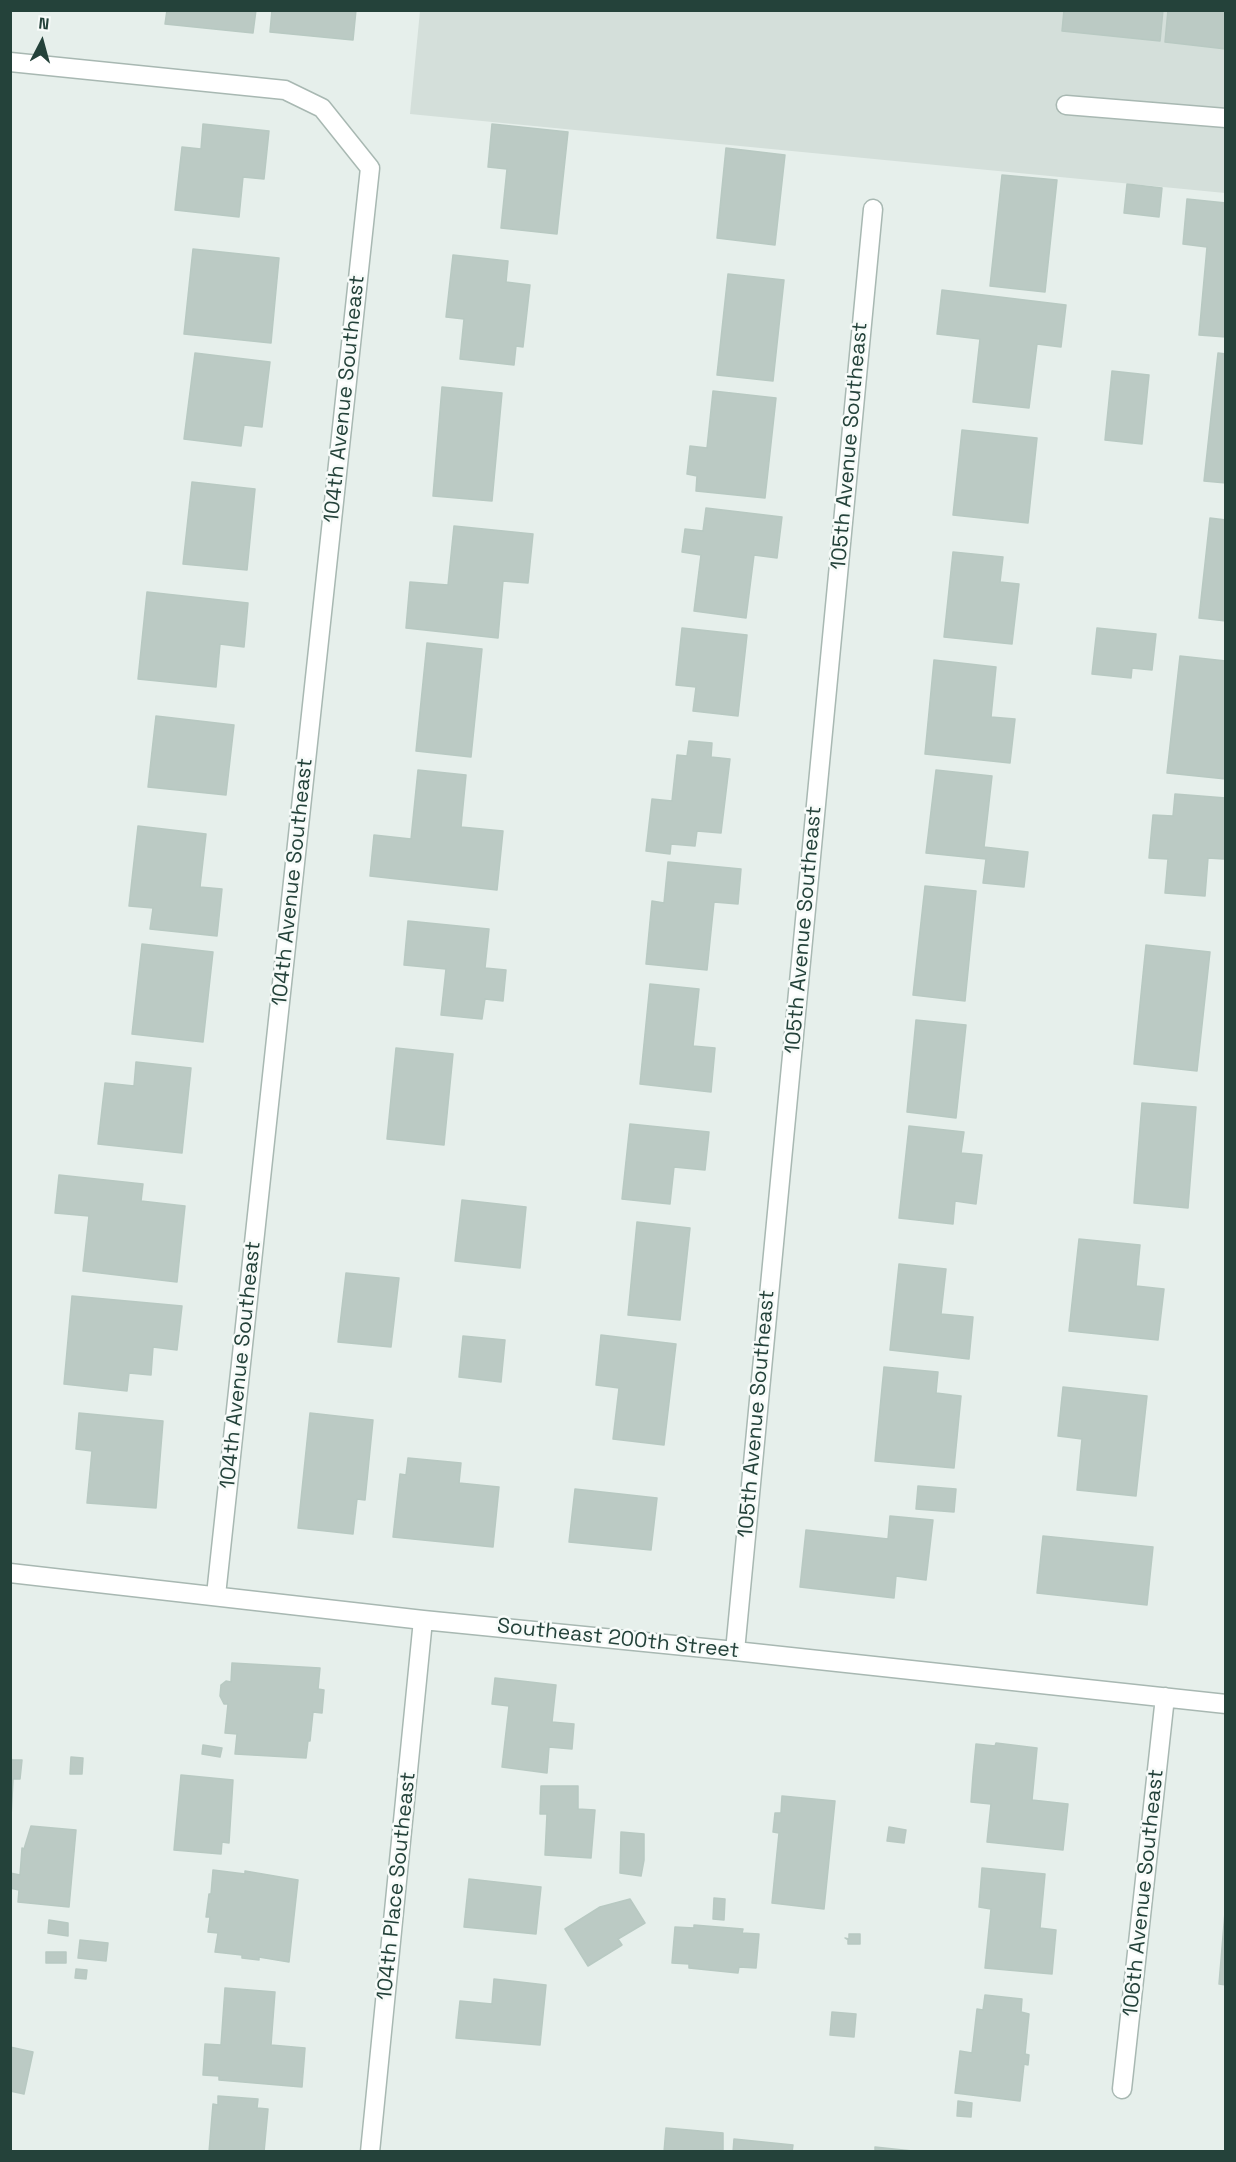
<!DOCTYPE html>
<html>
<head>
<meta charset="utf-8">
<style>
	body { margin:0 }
	#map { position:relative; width:1236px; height:2162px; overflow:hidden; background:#e6efeb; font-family:"Space Grotesk",sans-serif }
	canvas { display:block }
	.frame { position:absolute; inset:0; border:12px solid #24423a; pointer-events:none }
	.north { position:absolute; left:12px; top:12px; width:60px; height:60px; -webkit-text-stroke:4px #f7fbf9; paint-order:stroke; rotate:6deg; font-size:16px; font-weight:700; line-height:24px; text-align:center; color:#24423a }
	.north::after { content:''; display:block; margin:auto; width:21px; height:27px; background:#24423a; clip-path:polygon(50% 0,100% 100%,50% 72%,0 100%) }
</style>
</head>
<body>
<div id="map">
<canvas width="1236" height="2162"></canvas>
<div class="frame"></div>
<div class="north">N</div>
</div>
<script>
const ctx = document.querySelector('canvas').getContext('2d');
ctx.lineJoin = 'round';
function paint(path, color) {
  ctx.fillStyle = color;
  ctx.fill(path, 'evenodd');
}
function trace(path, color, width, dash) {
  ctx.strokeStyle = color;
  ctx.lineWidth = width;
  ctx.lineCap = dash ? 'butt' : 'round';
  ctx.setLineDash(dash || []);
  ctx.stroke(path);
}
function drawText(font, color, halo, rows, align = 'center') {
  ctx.font = font + ' "Space Grotesk",sans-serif';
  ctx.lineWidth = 5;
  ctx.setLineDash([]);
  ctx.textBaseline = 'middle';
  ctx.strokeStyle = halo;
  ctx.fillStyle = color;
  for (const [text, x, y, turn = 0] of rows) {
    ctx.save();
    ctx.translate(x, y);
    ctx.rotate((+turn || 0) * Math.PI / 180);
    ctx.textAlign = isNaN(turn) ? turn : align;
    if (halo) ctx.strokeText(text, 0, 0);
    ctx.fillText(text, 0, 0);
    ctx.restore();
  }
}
paint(new Path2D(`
	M420 11H1225V193L410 114Z`), '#d4dfda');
const building = new Path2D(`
	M167 10H256L253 33 165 24Z
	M272 10H356L353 40 270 32Z
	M1064 10H1163L1160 41 1062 31Z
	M1168 10H1226V49L1165 42Z
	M203 124 269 131 264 179 243 177 239 217 175 210 182 147 201 149Z
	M492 124 568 132 557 234 501 228 507 169 488 167Z
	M726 148 785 155 775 245 717 238Z
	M1002 175 1057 180 1045 292 990 286Z
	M1127 184 1162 188 1159 217 1124 213Z
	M1187 199 1226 203V337L1199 335 1207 247 1183 244Z
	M193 249 279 258 271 343 184 334Z
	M453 255 508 261 506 282 530 285 523 347 516 346 514 365 460 359 464 319 446 317Z
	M728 274 784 280 773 381 717 375Z
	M942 290 1066 305 1061 347 1037 344 1029 408 973 402 980 339 937 334Z
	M195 353 270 362 262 427 244 425 241 446 184 439Z
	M1218 353 1226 354V483L1204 481Z
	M1112 371 1149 375 1142 444 1105 440Z
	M442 387 502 393 492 501 433 496Z
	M713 391 776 398 765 498 696 491 697 476 687 474 690 446 707 448Z
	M962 430 1037 438 1028 523 953 515Z
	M192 482 255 489 247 570 183 564Z
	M706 508 782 517 777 558 754 555 746 618 694 611 701 555 682 552 685 529 703 531Z
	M1210 518 1226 520V621L1199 618Z
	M454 526 533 534 528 583 503 581 498 638 406 628 410 582 448 585Z
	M953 552 1003 557 1000 582 1019 584 1012 644 944 637Z
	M147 592 248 603 244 647 220 644 216 687 138 679Z
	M682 628 747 635 738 716 693 711 696 687 676 685Z
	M1097 628 1156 634 1152 670 1132 668 1131 678 1092 674Z
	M427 643 482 649 471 757 416 751Z
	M1180 656 1226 661V779L1167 773Z
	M934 660 996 667 991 717 1015 719 1010 763 925 754Z
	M156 716 234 725 226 795 148 787Z
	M689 741 712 743 711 757 730 759 721 833 697 831 695 846 671 844 670 854 646 851 652 799 672 801 677 755 687 756Z
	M418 770 466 775 461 827 503 831 497 890 370 876 374 835 411 839Z
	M936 770 992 776 984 847 1028 852 1024 887 983 883 986 859 926 853Z
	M1175 794 1226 798 1224 859 1208 858 1205 896 1165 893 1168 859 1149 858 1153 815 1173 816Z
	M138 826 206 834 200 887 222 889 217 936 150 929 153 908 129 906Z
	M668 862 741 869 738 904 714 902 707 970 646 964 652 901 664 903Z
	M925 886 976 891 965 1001 913 995Z
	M408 921 489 929 485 968 506 970 503 1001 485 999 482 1019 441 1015 446 969 404 965Z
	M142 944 213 952 203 1042 132 1034Z
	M1146 945 1210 952 1197 1071 1134 1064Z
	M650 984 699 989 693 1046 715 1048 711 1092 640 1084Z
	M916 1020 966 1025 956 1118 907 1112Z
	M396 1048 453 1054 444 1145 387 1139Z
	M136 1062 191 1068 182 1153 98 1144 105 1083 134 1086Z
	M1142 1103 1196 1107 1188 1208 1134 1203Z
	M630 1124 709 1132 705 1170 674 1167 670 1204 622 1199Z
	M909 1126 964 1132 961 1153 982 1155 976 1204 955 1201 953 1224 899 1218Z
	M59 1175 143 1184 141 1201 185 1206 177 1282 83 1271 89 1216 55 1213Z
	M462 1200 526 1207 520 1268 455 1261Z
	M637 1222 690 1228 680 1320 628 1315Z
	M1079 1239 1140 1245 1136 1286 1164 1289 1158 1340 1069 1331Z
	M899 1264 946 1269 941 1314 973 1317 969 1359 890 1350Z
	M346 1273 399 1278 391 1347 338 1342Z
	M72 1296 182 1306 177 1350 153 1347 151 1375 129 1373 127 1391 64 1384Z
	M601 1335 676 1344 664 1445 613 1439 619 1388 596 1385Z
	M463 1336 505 1340 501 1382 459 1377Z
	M884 1367 938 1372 936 1393 961 1396 954 1468 875 1461Z
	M1063 1387 1147 1396 1136 1496 1077 1490 1082 1439 1058 1436Z
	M79 1413 163 1421 156 1508 87 1503 92 1451 76 1449Z
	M310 1413 373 1420 365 1500 357 1499 353 1534 298 1528Z
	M408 1458 461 1463 459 1483 499 1487 493 1547 393 1537 400 1474 406 1475Z
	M918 1486 956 1489 954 1512 916 1509Z
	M575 1489 657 1498 651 1550 569 1542Z
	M890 1516 933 1520 926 1580 896 1576 894 1598 800 1587 806 1530 888 1539Z
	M1043 1536 1153 1547 1147 1605 1037 1593Z
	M232 1663 320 1668 318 1689 324 1690 322 1713 313 1712 310 1741H308L306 1758 235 1754 237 1734 225 1733 228 1704H224L220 1696 221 1685 226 1681 231 1682Z
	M495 1678 556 1685 552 1722 574 1724 572 1749 549 1747 547 1773 502 1767 509 1706 492 1704Z
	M996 1743 1037 1748 1032 1800 1068 1804 1063 1850 987 1842 991 1804 971 1802 973 1775 976 1744 995 1746Z
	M203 1745 222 1748 220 1757 202 1754Z
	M10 1756 12 1760H22L20 1779H13L11 1818Z
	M71 1757 83 1758 82 1774H70Z
	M181 1775 233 1780 229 1843 222 1842 221 1854 174 1850Z
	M541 1786H578V1809L595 1810 591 1858 545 1855 547 1814H540Z
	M782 1796 835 1801 824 1909 772 1903 779 1833 773 1832 775 1813H781Z
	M31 1826 76 1830 69 1907 18 1902 19 1890 10 1888V1873L20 1875 22 1848 24 1849Z
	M889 1827 906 1830 904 1843 887 1841Z
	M621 1832 644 1834V1860L641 1876 620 1873Z
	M982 1868 1045 1874 1040 1928 1056 1930 1052 1974 985 1968 991 1909 979 1907Z
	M213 1870 245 1874V1871L298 1880 289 1962 259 1957V1960L242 1958V1955L215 1952 218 1933 208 1932 210 1917H206L209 1894H211Z
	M469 1879 541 1887 536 1934 464 1927Z
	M714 1898 725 1899 724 1920 713 1919Z
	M630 1899 645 1923 618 1939 622 1945 588 1966 565 1929 600 1907Z
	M1225 1912H1226V1985L1219 1984Z
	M49 1920 68 1923V1936L48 1933Z
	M694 1925 743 1929 742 1933 759 1934 756 1968 739 1967 738 1973 689 1968V1964L672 1963 675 1927 694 1928Z
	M849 1934H860V1944H848V1940L845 1938 849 1939Z
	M80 1940 108 1943 106 1961 78 1958Z
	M46 1952H66V1963H46Z
	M76 1969 87 1970 86 1979 75 1978Z
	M494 1979 546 1985 540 2045 456 2038 460 2001 492 2004Z
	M225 1988 275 1992 271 2045 305 2048 302 2087 219 2080V2076L203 2075 205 2044 221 2045Z
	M985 1995 1022 1999 1021 2012 1029 2014 1025 2054 1029 2055 1028 2065 1024 2064 1020 2101 955 2093 960 2051 972 2053 977 2009 983 2010Z
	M832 2012 856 2014 854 2037 830 2035Z
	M10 2047 33 2052 24 2094 10 2091Z
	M218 2096 258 2099 257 2108 268 2109 264 2152H209L213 2104 218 2105Z
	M958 2101 972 2103 971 2117 957 2116Z
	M666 2128 723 2133V2150L664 2152Z
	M734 2139 793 2145 792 2152H733Z
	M875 2147 922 2152H875Z`);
paint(building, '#bbcac4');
trace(building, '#b8c9c2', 1.5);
const minor = new Path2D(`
	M10 62 285 90 322 108 370 168 216 1595
	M1066 105 1226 118
	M10 1573 423 1620 735 1651 1226 1704
	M735 1651 873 209
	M1122 2089 1165 1697
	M370 2152 423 1620`);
trace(minor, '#a8b8b2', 21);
trace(minor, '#fff', 18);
drawText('21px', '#24423a', '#f7fbf9', [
	["104th Avenue Southeast",345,399,-84],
	["105th Avenue Southeast",850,446,-85],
	["104th Avenue Southeast",293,882,-84],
	["105th Avenue Southeast",804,930,-85],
	["104th Avenue Southeast",241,1365,-84],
	["105th Avenue Southeast",757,1414,-85],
	["Southeast 200th Street",618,1639,6],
	["104th Place Southeast",397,1886,-84],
	["106th Avenue Southeast",1144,1893,-84]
]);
</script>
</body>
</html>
